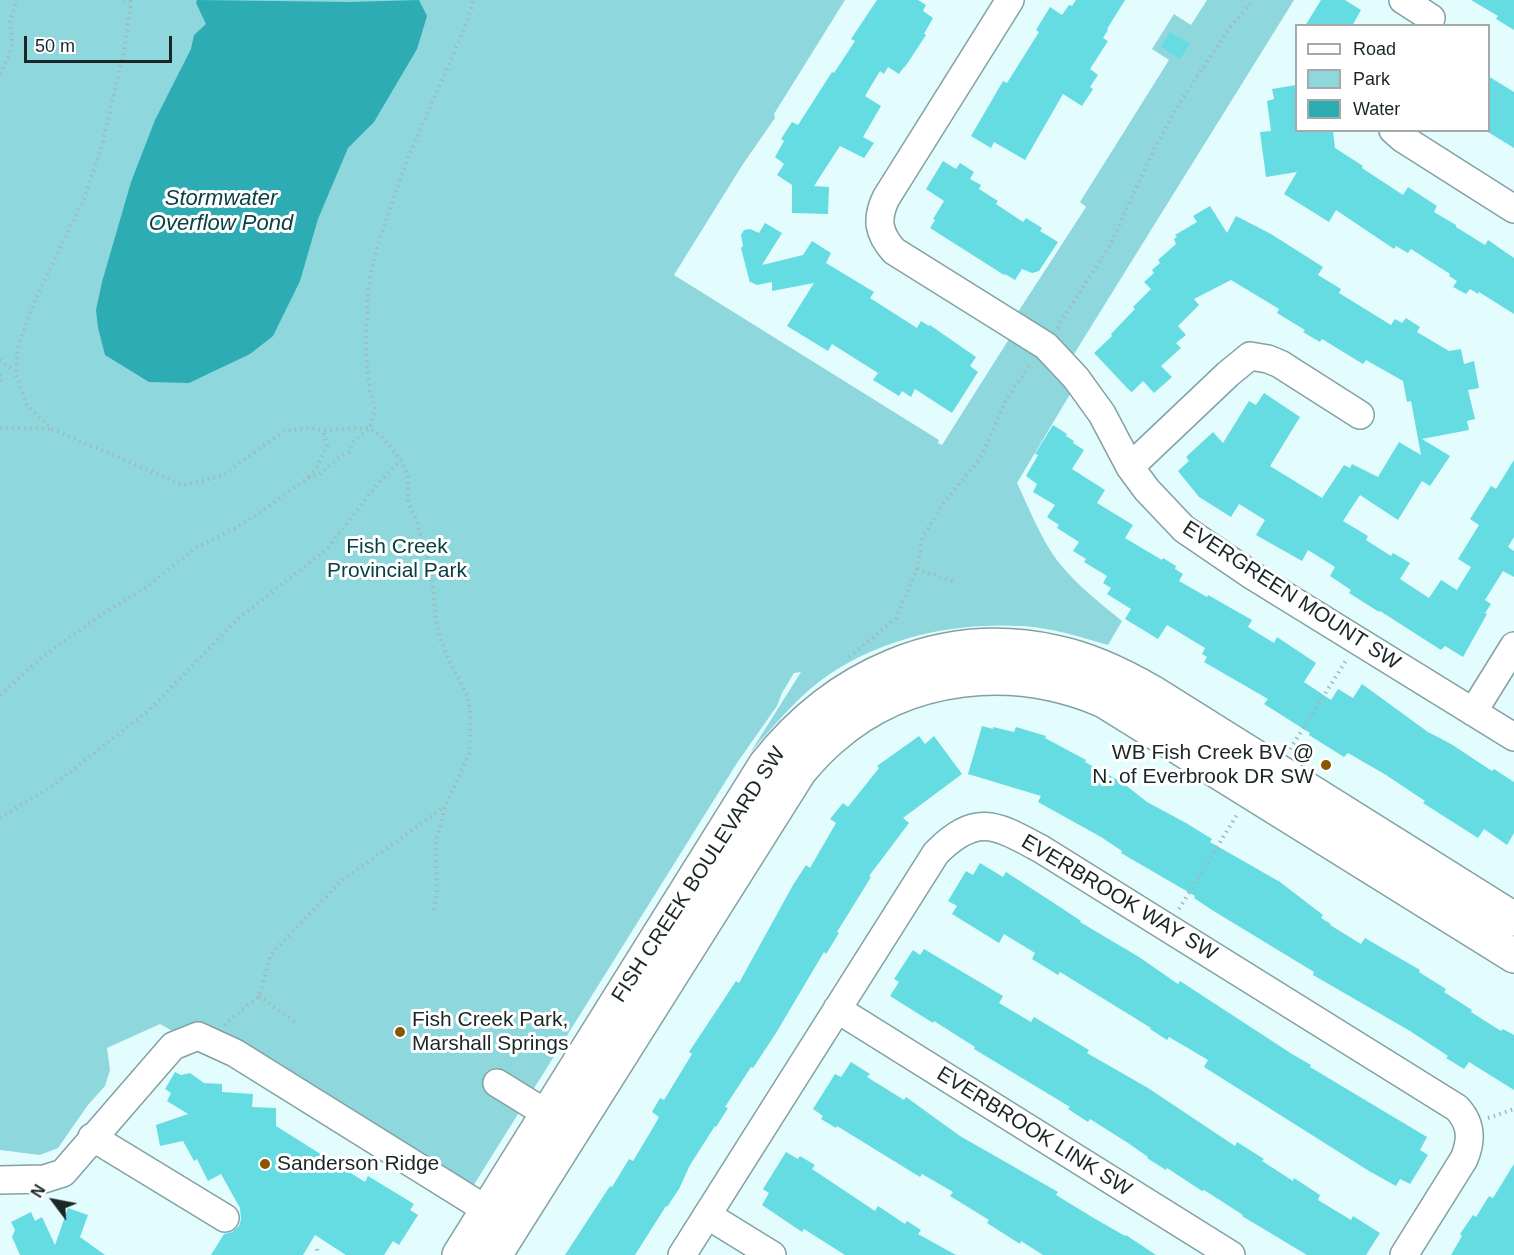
<!DOCTYPE html>
<html>
<head>
<meta charset="utf-8">
<style>
	body { margin:0 }
	#map { position:relative; width:1514px; height:1255px; overflow:hidden; background:#e3fcfe; font-family:Arial,sans-serif }
	canvas { display:block }
	.legend { position:absolute; left:1295px; top:24px; width:195px; height:108px; box-sizing:border-box; background:#fff; border:2px solid #a4a9a9; margin:0; padding:8px 10px; list-style:none; font-size:18px; color:#1b2727 }
	.legend li { display:flex; align-items:center; gap:12px; height:30px }
	.legend b { width:30px; border:2px solid #a4a9a9 }
	.north { position:absolute; left:24px; top:1171px; width:60px; height:60px; -webkit-text-stroke:4px #fff; paint-order:stroke; rotate:302deg; font-size:16px; font-weight:700; line-height:24px; text-align:center; color:#1b2727 }
	.north::after { content:''; display:block; margin:auto; width:21px; height:27px; background:#1b2727; clip-path:polygon(50% 0,100% 100%,50% 72%,0 100%) }
	.scale { position:absolute; left:24px; top:36px; width:148px; height:27px; box-sizing:border-box; border:3px solid #1b2727; border-top:0; padding-left:8px; font-size:18px; line-height:21px; white-space:nowrap; color:#1b2727; -webkit-text-stroke:4px #fff; paint-order:stroke }
</style>
</head>
<body>
<div id="map">
<canvas width="1514" height="1255"></canvas>
<ul class="legend">
<li><b style="height:8px;background:#fff"></b>Road</li>
<li><b style="height:16px;background:#8ed8dd"></b>Park</li>
<li><b style="height:16px;background:#2dacb4"></b>Water</li>
</ul>
<div class="north">N</div>
<div class="scale">50 m</div>
</div>
<script>
const ctx = document.querySelector('canvas').getContext('2d');
ctx.lineJoin = 'round';
function paint(path, color) {
  ctx.fillStyle = color;
  ctx.fill(path, 'evenodd');
}
function trace(path, color, width, dash) {
  ctx.strokeStyle = color;
  ctx.lineWidth = width;
  ctx.lineCap = dash ? 'butt' : 'round';
  ctx.setLineDash(dash || []);
  ctx.stroke(path);
}
function drawText(font, color, halo, rows, align = 'center') {
  ctx.font = font + ' Arial,sans-serif';
  ctx.lineWidth = 6;
  ctx.setLineDash([]);
  ctx.textBaseline = 'middle';
  ctx.strokeStyle = halo;
  ctx.fillStyle = color;
  for (const [text, x, y, turn = 0] of rows) {
    ctx.save();
    ctx.translate(x, y);
    ctx.rotate((+turn || 0) * Math.PI / 180);
    ctx.textAlign = isNaN(turn) ? turn : align;
    if (halo) ctx.strokeText(text, 0, 0);
    ctx.fillText(text, 0, 0);
    ctx.restore();
  }
}
paint(new Path2D(`
	M0 0H845L774 114 775 118 743 164 674 275 939 440 938 443 942 445 1009 339 1049 364 1072 391 1017 483C1029 508 1043 544 1061 565 1078 586 1101 604 1122 621L1108 645C1081 637 1052 628 1023 626 952 622 878 638 820 681 793 702 772 728 750 753L801 672 794 673 782 693 777 706 737 763 460 1207 230 1064 160 1024 107 1048 110 1070 105 1086 88 1105 58 1148 40 1155 0 1150Z
	M1207 0H1294L1074 354 1018 312 1086 207 1080 202 1169 60 1152 49 1174 14 1191 25Z`), '#8ed8dd');
paint(new Path2D(`
	M197 0 350 2 419 0 427 16 417 49 374 122 348 148 318 219 300 281 273 336 250 354 189 383 149 382 105 355 98 328 96 310 102 282 131 182 155 120 191 49 194 35 206 24 196 3Z`), '#2dacb4');
paint(new Path2D(`
	M877 0H918L926 5 923 11 933 18 924 34 926 35 905 67H904L899 74 888 67 884 74 880 71 865 96 881 106 863 137 874 143 864 158 840 146 814 186 829 187 828 214 792 213V185L777 175 784 164 775 157 784 141 781 139 792 122 798 125 832 72 834 73 855 41 851 39Z
	M1076 0H1125L1107 29 1108 30 1103 38 1108 41 1090 69 1098 75 1090 87 1093 89 1082 106 1063 94 1025 160 994 142 991 148 971 136 1003 81 1007 83 1039 32 1036 30 1050 7 1062 15 1069 5 1072 6Z
	M1321 0H1345L1361 10 1352 26H1305Z
	M1471 0H1514V30L1496 19 1498 16Z
	M1170 32 1190 44 1180 59 1161 47Z
	M1488 76 1514 92V148L1488 132Z
	M1296 85V130H1333L1335 148 1363 166 1362 168 1403 195 1408 187 1437 206 1434 212 1456 225V227L1485 245 1488 240 1514 258V314L1479 292 1478 294 1470 289 1466 294 1453 287 1457 281 1449 276 1450 274 1411 249 1408 253 1396 246 1394 249 1336 210 1329 222 1284 194 1297 172 1266 177 1260 132 1271 131 1267 101 1274 99 1272 89Z
	M943 161 956 169 960 163 974 172 970 179 981 185 979 189 998 201 996 204 1023 222 1026 218 1042 228 1040 231 1058 242 1039 271 1032 273 1022 269 1015 280 1005 274 1004 275 930 228 935 220 933 219 944 201 926 189Z
	M1210 206 1227 233 1236 216 1271 234 1323 267 1318 275 1341 289 1339 293 1391 325 1395 319 1402 323 1406 318 1420 327 1417 332 1449 351 1461 349 1464 364 1474 361 1479 388 1468 390 1475 419 1467 421 1469 430 1422 439 1450 456 1430 486 1422 481 1398 520 1360 495 1343 521 1368 536 1366 540 1391 556 1393 553 1410 563 1400 579 1429 598 1441 580 1457 590 1471 567 1458 559 1479 525 1470 519 1491 486 1496 489 1514 460V537L1508 547 1514 551V577L1503 571 1485 600 1491 604 1485 613 1487 614 1463 657 1445 646 1441 650 1380 611 1379 612 1349 593 1351 590 1330 576 1335 567 1308 550 1302 561 1256 535 1265 520 1239 504 1231 517 1199 497 1178 471 1189 461 1186 457 1213 432 1223 443 1249 401 1256 405 1264 393 1300 417 1270 466 1322 498 1344 465 1350 468 1352 464 1378 477 1399 442 1421 455 1411 401 1407 402 1403 381 1366 360 1363 364 1322 339 1320 342 1303 332 1305 330 1277 313 1279 309 1231 280 1194 299 1199 305 1178 326 1186 335 1176 343 1181 348 1161 366 1172 377 1154 393 1143 381 1132 392 1130 391 1094 353 1112 336 1111 334 1135 309 1133 307 1151 289 1144 282 1154 273 1152 270 1160 263 1158 260 1176 244 1174 239 1177 237 1175 235 1197 222 1193 216Z
	M765 223 782 233 762 265 803 255 812 241 831 253 826 263 874 292 870 298 917 328 921 321 929 326 930 325 976 357 970 366 978 372 952 413 915 389 911 397 902 391 899 396 873 380 878 373 832 344 828 351 787 326 814 283 772 291V282L757 285 751 282 750 283 741 248 743 246 741 235 744 230 750 229 759 233Z
	M1053 425 1067 434 1066 436 1074 441 1073 443 1084 450 1072 469 1105 490 1097 503 1133 525 1125 538 1162 560 1163 558 1176 566 1175 569 1183 574 1179 581 1207 597 1208 595 1252 620 1248 627 1274 643 1277 637 1316 663 1304 682 1331 700 1338 689 1353 698 1362 684 1428 732 1451 744 1492 771 1494 769 1514 782V833L1507 845 1484 829 1478 838 1423 803 1425 801 1386 775 1348 753 1344 757 1309 735 1310 733 1264 704 1268 699 1204 662 1207 657 1202 654 1205 648 1167 625 1158 639 1125 619 1131 609 1107 594 1111 588 1103 583 1107 576 1084 562 1086 559 1073 551 1079 542 1057 528 1059 525 1047 517 1055 505 1033 492 1037 484 1026 476 1038 455 1035 454Z
	M982 726 993 729V727L1014 732 1016 727 1046 736 1045 738 1086 760 1085 762 1123 783 1147 802 1186 823 1212 839 1210 842 1280 882 1323 915 1321 918 1331 924 1330 925 1361 944 1365 938 1420 970 1419 972 1446 989 1444 992 1472 1010 1471 1012 1501 1031 1503 1029 1514 1035V1090L1469 1062 1464 1069 1446 1058 1448 1056 1410 1031 1313 975 1314 972 1212 910 1194 898 1195 896 1121 853 1122 851 1101 837 1038 802 1041 796 968 774Z
	M919 736 925 744 934 736 962 774 903 818 909 823 869 876 871 877 837 932 839 933 826 954 824 952 776 1033 753 1068 751 1067 725 1107 728 1108 716 1127 715 1126 690 1165 679 1189 667 1207 666 1206 635 1255H565L610 1186 612 1187 629 1159 633 1161 654 1126 659 1117 652 1112 660 1098 664 1100 692 1054 689 1052 736 981 739 983 793 885 806 865 810 868 836 823 830 819 843 803 848 807 879 768 877 766Z
	M980 863 1003 877 1006 872 1060 907 1081 921 1080 922 1139 957 1178 984 1180 981 1292 1054 1311 1065 1310 1067 1427 1137 1420 1150 1428 1155 1410 1184 1400 1179 1396 1186 1369 1171 1204 1067 1208 1060 1169 1037 1167 1040 1150 1029 1151 1028 1060 972 1058 975 1032 959 1035 953 1004 934 999 943 952 914 957 906 948 901 966 871 973 875Z
	M924 949 1003 996 999 1003 1031 1022 1034 1017 1089 1050 1087 1053 1148 1088 1235 1146 1237 1142 1264 1159 1262 1161 1293 1181 1294 1178 1320 1195 1318 1200 1351 1220 1353 1216 1380 1233 1366 1255H1307L1242 1216 1243 1215 1204 1190 1202 1191 1167 1168 1166 1170 1147 1158 1148 1157 1128 1143 1090 1119 1088 1122 1068 1109 1070 1107 974 1049 975 1047 934 1021 933 1023 890 996 899 982 894 979 913 950 920 955Z
	M851 1062 870 1074 867 1077 904 1100 906 1097 960 1136 1058 1192 1056 1195 1092 1217 1125 1236 1126 1235 1156 1255H1043L1021 1241 1020 1244 987 1223 989 1220 950 1196 953 1192 922 1174 920 1177 837 1126 836 1128 821 1119 823 1116 813 1109 835 1074 841 1077Z
	M175 1072 181 1075 190 1073 204 1083 222 1084V1092L253 1094 252 1107 276 1108V1126L365 1182 368 1176 414 1204 410 1210 418 1215 399 1245 393 1241 384 1255H346L315 1235 303 1255H211L224 1234 232 1232 239 1226 241 1219 240 1208 221 1174 208 1181 197 1159 194 1161 183 1141 160 1146 156 1125 188 1114 167 1101 171 1093 165 1089Z
	M786 1152 798 1159 800 1156 815 1165 812 1169 875 1211 878 1206 905 1224 907 1221 921 1230 918 1234 956 1255H845L804 1229 802 1232 762 1205 769 1193 763 1189Z
	M1514 1164V1255H1451L1462 1236 1460 1234 1473 1215 1476 1217 1489 1196 1493 1198Z
	M68 1208 88 1215 80 1237 105 1255H20L12 1237 15 1230 11 1222 31 1212 35 1221 42 1217 55 1245Z`), '#65dbe2');
const minor = new Path2D(`
	M1010 0 886 198C876 219 878 233 894 251L1046 346 1076 378 1102 414 1130 467 1147 490 1184 529 1253 576 1514 737
	M1403 0 1431 18
	M1393 130 1402 138 1514 209
	M1130 467 1228 374 1250 356 1268 359 1280 364 1360 415
	M1473 712 1514 646
	M837 1009 1231 1255
	M497 1083 565 1125
	M92 1137 225 1218
	M0 1180 44 1179 63 1173 173 1046 198 1036 235 1053 487 1210
	M707 1215 772 1255
	M682 1255 936 853C977 812 996 825 1041 849L1457 1108C1472 1124 1472 1140 1464 1159L1404 1255`);
const major = new Path2D(`
	M459 1255 765 765C835 676 941 627 1055 652 1090 659 1121 674 1152 692L1514 919
	M495 1255 800 771C810 759 820 748 832 738 907 672 1014 662 1104 701L1514 956`);
trace(minor, '#83a1a3', 30);
trace(major, '#83a1a3', 36);
trace(new Path2D(`
	M123 0 131 2
	M131 0 124 52 102 145 84 199 38 294 19 343 15 372 27 405 52 429 183 485 222 476 284 431 310 428 323 430 370 428 381 436 401 460 408 476V502L415 517 431 570 436 619 439 636 448 658 468 697 471 720 469 754 445 807 436 841 437 893 433 913
	M0 74 12 48 10 20 17 0
	M1057 328 1110 245 1156 145 1181 101 1228 30 1253 0
	M0 360 14 371
	M0 374V383
	M0 428 52 429
	M309 477 317 467 327 446 323 430
	M917 569 953 581
	M849 657 896 618 917 569 923 536 948 497 980 459 1006 400 1031 363
	M0 695 41 658 101 615 145 588 197 547 235 528 264 510 292 489 308 478 320 474 341 456 349 452 352 443 370 428 375 408 370 392 366 358 368 287 377 247 407 160 464 30 474 0
	M1290 749 1347 659
	M0 818 52 786 148 711 238 619 327 549 376 486 401 460
	M1179 909 1238 813
	M259 996 295 1022
	M224 1025 259 996 271 954 340 882 444 807
	M1488 1118 1514 1109
	M317 1249 318 1255`), '#a3b8b9', 4, [1.5, 4.5]);
trace(minor, '#fff', 27);
trace(major, '#fff', 33);
for (const [x, y, r, color] of [
	[1326,765,6,"#895501"],
	[400,1032,6,"#895501"],
	[265,1164,6,"#895501"]
]) {
  const dot = new Path2D();
  dot.arc(x, y, r, 0, 2 * Math.PI);
  ctx.fillStyle = color;
  ctx.fill(dot);
  trace(dot, '#fff', 2);
}
drawText('21px', '#074043', '#fff', [
	["Fish Creek",397,547],
	["Provincial Park",397,571]
]);
drawText('21px', '#1b2727', '#fff', [
	["EVERGREEN MOUNT SW",1291,596,33],
	["FISH CREEK BOULEVARD SW",699,875,-57],
	["EVERBROOK WAY SW",1119,898,31],
	["EVERBROOK LINK SW",1034,1132,32]
]);
drawText('21px', '#1b2727', '#fff', [
	["WB Fish Creek BV @",1314,753,"right"],
	["N. of Everbrook DR SW",1314,777,"right"],
	["Fish Creek Park,",412,1020],
	["Marshall Springs",412,1044],
	["Sanderson Ridge",277,1164]
], 'left');
drawText('italic 22px', '#094145', '#fff', [
	["Stormwater",221,199],
	["Overflow Pond",221,224]
]);
</script>
</body>
</html>
